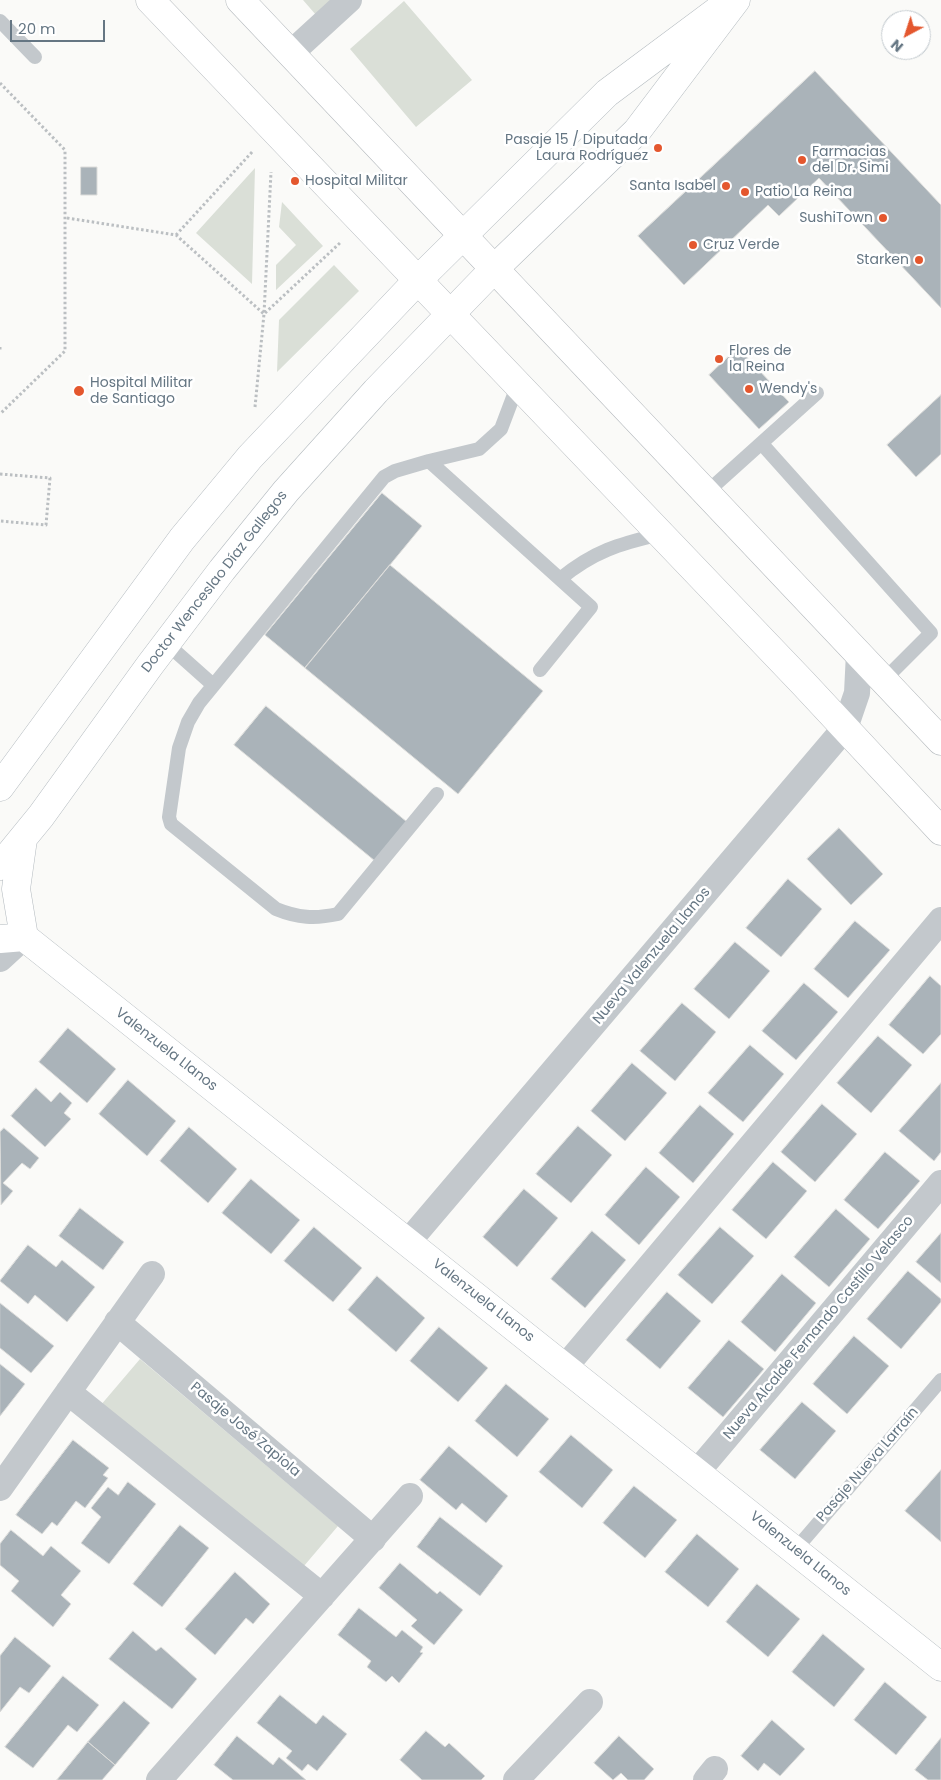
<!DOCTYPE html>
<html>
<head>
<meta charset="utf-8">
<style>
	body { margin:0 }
	#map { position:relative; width:941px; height:1780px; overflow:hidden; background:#fafaf8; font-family:Poppins,sans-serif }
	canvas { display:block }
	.north { position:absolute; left:881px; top:10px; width:50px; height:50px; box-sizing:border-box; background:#fff; border:1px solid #c1c8cd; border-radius:50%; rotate:220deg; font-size:14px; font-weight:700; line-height:20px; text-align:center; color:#657683 }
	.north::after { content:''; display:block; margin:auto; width:18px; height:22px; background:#e4572e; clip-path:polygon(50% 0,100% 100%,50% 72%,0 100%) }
	.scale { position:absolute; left:10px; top:20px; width:95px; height:22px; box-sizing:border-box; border:2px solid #657683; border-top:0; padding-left:6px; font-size:15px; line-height:18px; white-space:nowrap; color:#657683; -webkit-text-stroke:4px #fff; paint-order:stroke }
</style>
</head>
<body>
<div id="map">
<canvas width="941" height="1780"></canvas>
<div class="north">N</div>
<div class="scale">20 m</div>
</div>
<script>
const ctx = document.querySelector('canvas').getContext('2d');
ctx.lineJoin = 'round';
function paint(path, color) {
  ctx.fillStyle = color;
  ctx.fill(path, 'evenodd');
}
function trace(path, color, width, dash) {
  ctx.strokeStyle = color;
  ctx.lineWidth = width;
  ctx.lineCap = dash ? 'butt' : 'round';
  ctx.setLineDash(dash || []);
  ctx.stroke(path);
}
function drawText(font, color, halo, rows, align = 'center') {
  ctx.font = font + ' Poppins,sans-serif';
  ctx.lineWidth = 5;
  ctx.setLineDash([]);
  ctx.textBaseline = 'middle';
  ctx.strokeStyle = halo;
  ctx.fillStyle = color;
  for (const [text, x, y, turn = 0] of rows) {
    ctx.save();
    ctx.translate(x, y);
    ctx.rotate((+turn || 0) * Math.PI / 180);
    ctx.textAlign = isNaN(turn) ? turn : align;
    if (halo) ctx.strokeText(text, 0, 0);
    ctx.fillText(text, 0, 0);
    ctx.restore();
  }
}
paint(new Path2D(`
	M303 0H333L316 15Z
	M404 1 472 80 416 127 350 49Z
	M255 168 252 284 196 233Z
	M282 202 323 246 276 290V265L296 245 279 227Z
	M334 265 359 291 277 372 279 320Z
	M140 1359 338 1526 298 1573 100 1406Z`), '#dadfd7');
const building = new Path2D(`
	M815 71 941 205V308L819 178 779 216 768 205 684 285 638 236Z
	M81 167H97V195H81Z
	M738 348 789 402 759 429 709 375Z
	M941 395V454L916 477 887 445Z
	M382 493 422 526 305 668 265 635Z
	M390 565 543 691 458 794 305 668Z
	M266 706 407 822 375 861 234 745Z
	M839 828 883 874 851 905 807 859Z
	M788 879 822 909 781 957 746 928Z
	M855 921 890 950 848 998 814 969Z
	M735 942 770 971 729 1019 694 989Z
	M930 976 941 986V1034L923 1054 889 1025Z
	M804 983 838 1012 796 1060 762 1031Z
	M682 1003 716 1032 675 1081 640 1051Z
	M68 1028 116 1069 87 1103 39 1062Z
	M878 1036 912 1065 871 1113 837 1083Z
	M750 1045 784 1074 743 1122 708 1093Z
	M632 1063 667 1093 625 1141 591 1111Z
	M128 1080 176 1121 147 1156 99 1114Z
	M941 1083V1152L934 1161 899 1131Z
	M36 1088 51 1102 60 1092 72 1103 64 1113 71 1119 45 1147 11 1116Z
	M822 1104 857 1134 815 1182 781 1152Z
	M700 1105 734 1134 693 1183 659 1153Z
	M578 1126 612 1155 571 1203 536 1174Z
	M189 1127 237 1169 208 1203 160 1161Z
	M4 1128 39 1158 30 1169 22 1163 3 1183 13 1191 1 1205 0 1132Z
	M885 1152 920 1181 878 1229 844 1200Z
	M773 1162 807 1191 766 1239 732 1210Z
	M646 1167 680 1197 639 1245 605 1215Z
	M251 1179 300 1220 271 1254 222 1213Z
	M524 1189 558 1218 517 1267 483 1237Z
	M80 1208 124 1242 103 1270 59 1236Z
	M836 1209 870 1239 829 1287 794 1257Z
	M314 1227 362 1268 333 1302 284 1261Z
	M720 1227 754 1256 712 1304 678 1275Z
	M592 1231 626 1260 585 1308 551 1279Z
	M941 1233V1283L916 1262Z
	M28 1245 56 1267 62 1260 95 1287 67 1322 35 1295 28 1304 0 1281Z
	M908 1271 941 1299V1302L901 1349 867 1319Z
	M782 1274 816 1303 775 1352 741 1322Z
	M377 1276 425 1318 396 1352 348 1310Z
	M667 1292 701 1321 660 1369 626 1340Z
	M0 1303 54 1346 31 1373 0 1348Z
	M439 1327 488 1368 458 1402 410 1361Z
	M854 1336 889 1366 847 1414 813 1384Z
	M729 1340 764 1369 723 1417 688 1388Z
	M0 1364 25 1384 0 1416Z
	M506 1384 549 1419 517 1457 475 1421Z
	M802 1402 836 1431 795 1479 760 1450Z
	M571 1435 613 1470 582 1508 539 1472Z
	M73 1440 109 1468 103 1475 108 1478 85 1508 76 1501 57 1526 52 1522 42 1534 16 1515Z
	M449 1446 508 1496 486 1523 462 1503 456 1510 420 1480Z
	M941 1470V1542L905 1511Z
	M128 1482 156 1504 109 1564 81 1543 101 1517 91 1508 108 1487 118 1495Z
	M634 1486 677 1520 645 1558 603 1523Z
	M440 1517 503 1566 480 1596 417 1547Z
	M180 1525 209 1548 162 1607 133 1584Z
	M11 1530 43 1556 51 1546 81 1571 61 1595 71 1604 53 1627 11 1591 19 1581 0 1565V1544Z
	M697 1534 739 1569 708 1607 665 1572Z
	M400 1563 437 1594 440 1591 463 1610 434 1645 411 1626 417 1620 379 1588Z
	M235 1572 270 1604 253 1624 246 1618 215 1655 185 1629Z
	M757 1584 800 1619 768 1657 726 1622Z
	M359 1608 396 1637 402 1630 423 1647 420 1652 423 1653 399 1683 392 1676 386 1682 367 1667 371 1661 338 1635Z
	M133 1631 156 1651 161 1647 197 1679 172 1709 109 1659Z
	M823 1634 865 1669 834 1707 792 1672Z
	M15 1637 51 1666 29 1693 20 1687 0 1712V1656Z
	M63 1676 99 1705 77 1732 68 1725 33 1768 5 1747Z
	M885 1682 927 1717 896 1755 854 1720Z
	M280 1695 316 1724 323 1715 347 1734 317 1771 308 1764 302 1771 286 1758 292 1751 257 1723Z
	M124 1701 150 1723 115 1765 88 1742Z
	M772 1720 805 1749 780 1776 764 1763 758 1771 741 1756Z
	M426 1731 445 1747 449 1743 485 1776 481 1780H422L400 1760Z
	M237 1736 273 1765 279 1757 306 1780H233L214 1765Z
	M619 1736 654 1769 644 1780H628L621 1773 613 1780 594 1763Z
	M941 1738V1780H928L915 1770Z
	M88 1742 115 1765 102 1780H57Z`);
paint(building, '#aab3b9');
trace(building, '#dcdcda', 1);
const secondary = new Path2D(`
	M0 787 182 539 250 457 417 281 607 93 717 11
	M23 839 16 889 24 937 941 1667
	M0 866 41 816 150 665 222 570 286 491 376 391 494 269 637 131 736 0
	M0 939 24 937`);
const primary = new Path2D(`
	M150 0 803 683 941 831
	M240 0 941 741`);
trace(secondary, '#b3babf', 29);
trace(primary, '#b5babe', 29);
trace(new Path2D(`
	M0 83 65 150V351L0 414
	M67 218 176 235 264 314 341 242
	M176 235 253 151
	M0 347V350
	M255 407 264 314 271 172
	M0 474 50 478 46 525 0 521`), '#bbbfc2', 3, [2.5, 2.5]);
trace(new Path2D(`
	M0 21 35 57
	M762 444 931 633 884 680
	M429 461 591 607 540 670
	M707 492 817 393
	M560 579C594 551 619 544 661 534
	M166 643 212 684
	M437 794 338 914C315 919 298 918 276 909L171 824 169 817 179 748 188 722 199 703 384 477 395 471 429 461 479 449 501 429 518 384
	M795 1550 941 1380`), '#c3c8cc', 14);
trace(new Path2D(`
	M290 54 349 0
	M0 959 24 937
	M408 1242 845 728 857 693 859 653
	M117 1322 373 1539
	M565 1367 941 920
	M68 1392 322 1596
	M697 1472 941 1183
	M0 1488 152 1274
	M159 1780 410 1496
	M516 1780 590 1702
	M706 1780 715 1769`), '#c3c8cc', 26);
trace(secondary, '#fff', 28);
trace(primary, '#fff', 28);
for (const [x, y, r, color] of [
	[658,148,5,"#e4572e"],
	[802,160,5,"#e4572e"],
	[295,181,5,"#e4572e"],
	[726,186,5,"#e4572e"],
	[745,192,5,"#e4572e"],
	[883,218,5,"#e4572e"],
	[693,245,5,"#e4572e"],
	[919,260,5,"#e4572e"],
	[719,359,5,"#e4572e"],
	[749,389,5,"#e4572e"],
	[79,391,6,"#e4572e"]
]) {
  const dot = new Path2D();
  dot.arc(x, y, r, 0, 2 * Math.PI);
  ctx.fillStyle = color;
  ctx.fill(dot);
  trace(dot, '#fff', 2);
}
drawText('14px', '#657683', '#fff', [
	["Pasaje 15 / Diputada",648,140,"right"],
	["Laura Rodríguez",648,156,"right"],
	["Farmacias",812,152],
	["del Dr. Simi",812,168],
	["Hospital Militar",305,181],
	["Santa Isabel",716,186,"right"],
	["Patio La Reina",755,192],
	["SushiTown",873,218,"right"],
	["Cruz Verde",703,245],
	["Starken",909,260,"right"],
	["Flores de",729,351],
	["la Reina",729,367],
	["Hospital Militar",90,383],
	["de Santiago",90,399],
	["Wendy's",759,389]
], 'left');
drawText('14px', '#657683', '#fff', [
	["Doctor Wenceslao Díaz Gallegos",215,582,-52],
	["Nueva Valenzuela Llanos",652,956,-50],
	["Valenzuela Llanos",166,1050,38],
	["Valenzuela Llanos",483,1301,38],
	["Nueva Alcalde Fernando Castillo Velasco",819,1328,-50],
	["Pasaje José Zapiola",245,1430,40],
	["Pasaje Nueva Larraín",868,1465,-49],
	["Valenzuela Llanos",800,1554,39]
]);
</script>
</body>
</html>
